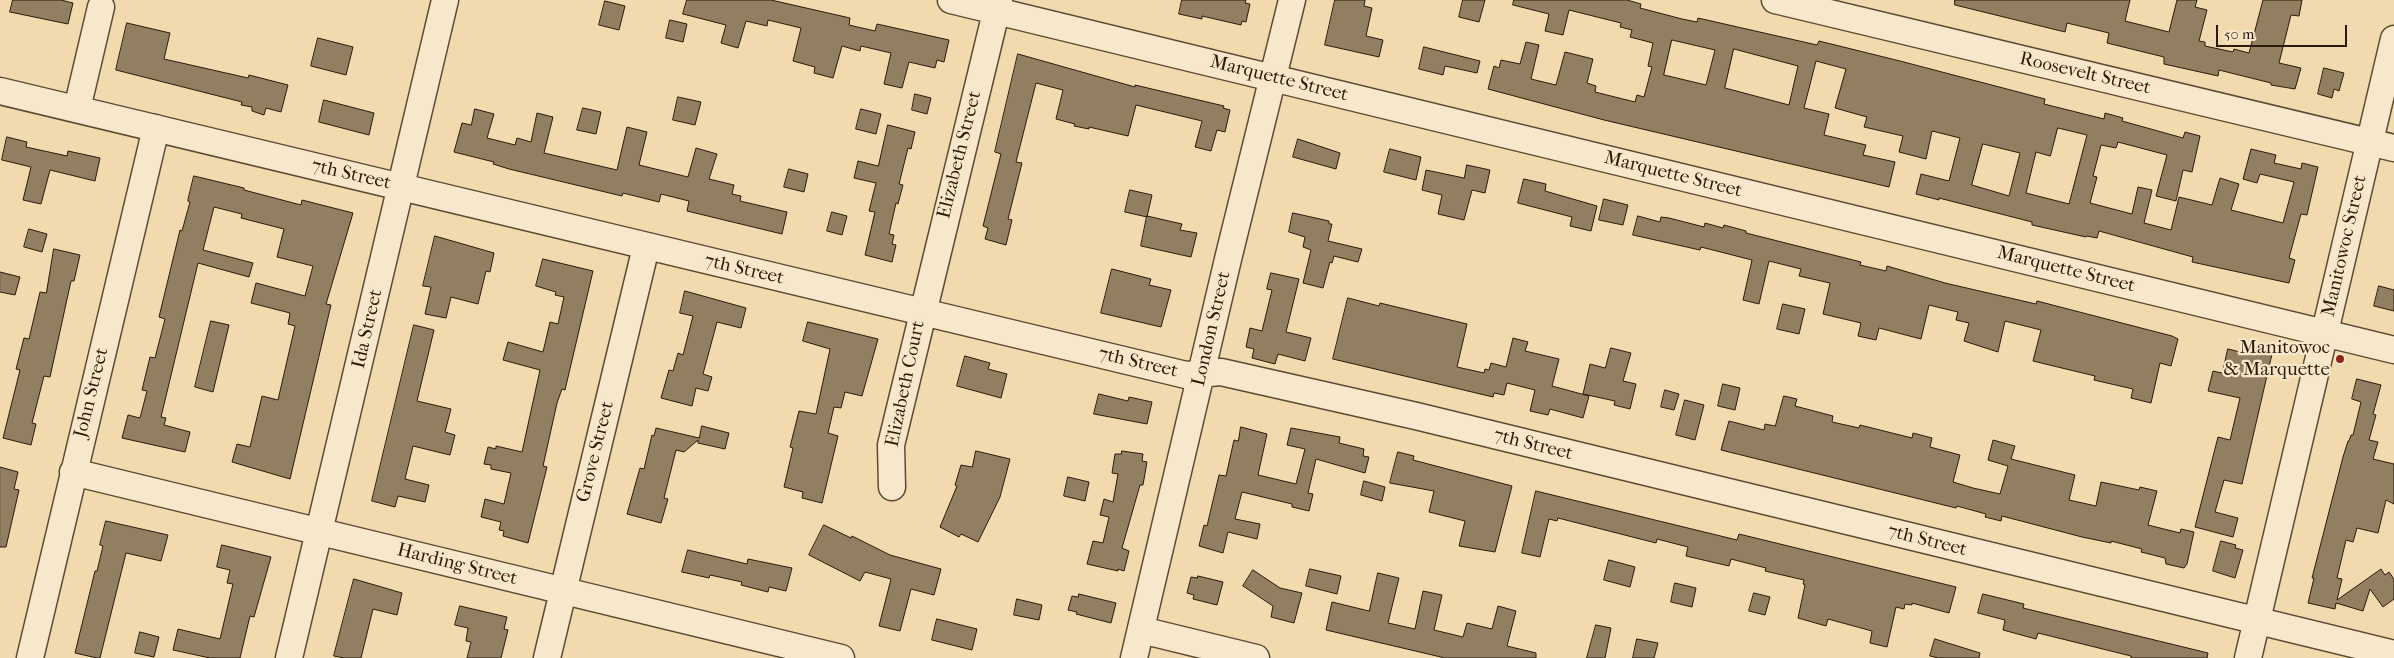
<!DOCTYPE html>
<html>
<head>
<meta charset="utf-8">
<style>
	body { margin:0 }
	#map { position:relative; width:2394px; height:658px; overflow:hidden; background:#f2daaf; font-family:"IM FELL French Canon",serif }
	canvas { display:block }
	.scale { position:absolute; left:2216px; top:25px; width:131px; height:22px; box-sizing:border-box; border:2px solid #2a1b0a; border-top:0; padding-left:6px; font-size:15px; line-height:18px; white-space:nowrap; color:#2a1b0a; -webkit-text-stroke:4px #f7e7cb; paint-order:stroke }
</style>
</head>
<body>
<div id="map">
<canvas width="2394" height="658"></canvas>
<div class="scale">50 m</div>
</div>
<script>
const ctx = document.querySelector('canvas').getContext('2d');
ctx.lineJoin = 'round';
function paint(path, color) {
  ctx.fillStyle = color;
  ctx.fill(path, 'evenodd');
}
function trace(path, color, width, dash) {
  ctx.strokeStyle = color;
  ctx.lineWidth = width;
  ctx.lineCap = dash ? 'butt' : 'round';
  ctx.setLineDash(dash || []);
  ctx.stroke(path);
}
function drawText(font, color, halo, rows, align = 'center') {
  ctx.font = font + ' "IM FELL French Canon",serif';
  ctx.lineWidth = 4.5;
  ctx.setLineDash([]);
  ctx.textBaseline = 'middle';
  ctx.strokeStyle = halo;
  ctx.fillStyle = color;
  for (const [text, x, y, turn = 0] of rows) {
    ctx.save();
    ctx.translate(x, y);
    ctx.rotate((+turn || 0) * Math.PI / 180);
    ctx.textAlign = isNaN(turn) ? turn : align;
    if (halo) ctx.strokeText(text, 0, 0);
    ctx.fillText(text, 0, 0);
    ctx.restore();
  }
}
const building = new Path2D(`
	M13 0H61L73 3 68 24 10 12Z
	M687 0H771L850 18 849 25 875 31 877 24 949 40 944 62 937 60 935 68 909 62 902 88 884 84 891 53 861 46 860 51 842 46 833 78 814 73 815 67 793 61 801 28 768 20 767 26 746 21 738 48 721 43 726 25 683 14Z
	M1182 0H1246L1245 3 1250 4 1246 22 1242 21 1241 25 1202 16V19L1179 14Z
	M1335 0H1365L1364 6 1372 8 1366 36 1383 40 1379 57 1325 45Z
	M1463 0H1485L1479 22 1459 17Z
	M1514 0H1627L1641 4 1640 8 1682 19 1697 22 1698 18 1817 45 1819 41 1900 61 2045 99 2044 104 2104 119 2105 113 2123 118 2122 121 2183 138 2185 132 2200 136 2192 172 2183 170 2176 201 2156 196 2167 155 2118 142 2116 148 2101 145 2093 176 2097 177 2090 203 2132 214 2138 187 2152 190 2144 223 2171 230 2179 197 2212 205 2220 178 2239 184 2231 210 2283 223 2294 182 2260 174 2257 183 2243 179 2251 149 2276 155 2274 163 2301 169 2302 163 2318 167 2307 215 2301 214 2289 258 2295 260 2289 283 2192 262 2193 257 2099 231 2097 238 2087 236 2086 237 2032 225V222L1939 198V200L1916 194 1921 174 1949 181 1960 138 1932 131 1926 159 1899 152 1903 136 1864 127 1867 117 1835 108 1846 69 1816 61 1804 108 1829 114 1824 135 1866 145 1863 155 1895 162 1889 187 1604 120 1488 89 1494 66 1499 68 1501 60 1520 64 1526 42 1539 45 1531 79 1556 85 1565 52 1593 59 1587 83 1596 86 1595 92 1635 102 1637 95 1644 97 1652 67 1648 66 1653 43 1630 37 1632 30 1620 27 1621 23 1569 10 1563 35 1545 31 1549 14 1513 5ZM1672 40 1715 50 1706 85 1664 75ZM1734 49 1798 66 1789 105 1725 88ZM2058 128 2087 135 2069 204 2026 193 2036 152 2050 156ZM1983 144 2020 153 2009 196 1972 185Z
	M1955 0H2130L2125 21 2169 32 2177 0H2197L2195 7 2207 10 2199 41 2205 42V46L2233 52 2234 49 2249 53 2263 0H2302L2299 16 2291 15 2279 63 2301 68 2295 89 2271 85V83L2219 70 2218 76 2164 64V57L2107 43 2109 33 2067 23 2065 32 1955 5Z
	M605 1 625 6 619 30 599 25Z
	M670 20 687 24 683 42 666 38Z
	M127 23 170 33 164 59 248 78 249 75 288 85 281 112 266 108 264 115 252 111V107L241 105 242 102 116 70Z
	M318 38 353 47 346 75 311 66Z
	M1424 47 1480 61 1477 73 1445 66 1443 75 1419 69Z
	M1018 54 1135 87V85L1224 106 1223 108 1230 110 1225 132 1217 130 1211 151 1195 147 1202 121 1136 105 1128 136 1089 127V129L1074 126 1075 124 1056 119 1063 90 1036 83 1016 162 1022 163 1008 219 1012 220 1006 245 985 239 988 228 983 226 1001 154 995 152Z
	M2324 68 2344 73 2339 91 2334 89 2332 98 2318 94Z
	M915 94 931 98 927 114 912 110Z
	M678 97 701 102 695 125 673 120Z
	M324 100 374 113 369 135 319 122Z
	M583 108 601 112 596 134 577 130Z
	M475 109 494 114 487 138 515 145 517 138 531 142 537 113 553 117 544 153 617 170 627 127 647 132 639 165 688 177 696 148 717 154 709 179 734 185 732 194 741 196 740 201 787 212 782 234 687 211 689 201 661 194 659 202 623 193 622 196 509 169 493 164 494 162 454 152 462 123 471 125Z
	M861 109 881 114 876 134 856 129Z
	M888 125 915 132 911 149 908 148 899 184 903 185 898 204 896 203 889 234 894 235 892 244 896 245 892 262 865 255 875 212 869 211 876 183 854 178 858 161 878 166Z
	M7 137 27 142 26 147 67 156 68 151 100 158 95 181 50 170 41 204 23 200 31 167 2 160Z
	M1298 139 1340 153 1336 169 1293 157Z
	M1390 149 1421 157 1416 180 1384 172Z
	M1467 165 1490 170 1485 193 1472 190 1464 220 1438 214 1442 195 1422 190 1426 170 1464 178Z
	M789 169 808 174 804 192 784 187Z
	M194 176 244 188V190L301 205 302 200 353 213 326 304 331 305 290 479 232 462 237 444 250 447 262 396 278 400 295 326 288 324 290 313 251 303 256 283 305 296 313 266 277 257 284 229 241 218 242 214 214 207 203 250 253 263 249 277 198 263 161 417 166 418 164 425 190 432 185 452 122 438 128 415 140 418 147 391 142 390 150 357 155 358 165 319 159 317 180 230 182 231 190 202 188 201Z
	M1524 179 1546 184 1545 191 1597 206 1591 231 1570 226 1572 217 1518 203Z
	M1130 190 1152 195 1147 217 1125 212Z
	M1604 199 1628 205 1623 225 1599 220Z
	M832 212 847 216 842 235 827 231Z
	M1293 213 1329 221V224H1332L1328 241 1362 249 1358 262 1334 256 1332 263 1330 262 1323 288 1303 283 1311 250 1303 247 1305 237 1289 232Z
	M1147 216 1182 224 1180 230 1197 233 1191 257 1141 246Z
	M1638 216 1660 222 1661 217 1669 218 1704 227 1705 223 1723 228 1724 225 1746 231V233L1861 262 1860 265 1886 271 1887 266 1945 283 2036 304 2037 301 2172 336 2178 339 2171 366 2160 363 2151 403 2131 398 2133 389 2094 380 2095 376 2033 361 2041 330 2005 321 1998 352 1964 341 1969 323 1956 320 1958 312 1929 305 1921 339 1879 328 1876 340 1858 336 1861 323 1823 314 1830 283 1799 276 1801 269 1769 261 1759 304 1743 300 1752 260 1701 247 1700 250 1633 235Z
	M29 229 47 234 42 252 24 247Z
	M435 236 494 253 490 272 486 271 478 304 451 297 446 318 425 314 431 287 423 286Z
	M54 249 80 255 74 281H71L50 377 44 376 32 423 36 424 31 445 3 438 20 370 16 369 24 338 29 339 40 292 46 293Z
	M543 259 593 271 565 390 562 389 557 403 543 466 547 467 528 543 503 536 504 531 499 530 501 522 481 517 485 499 504 504 511 473 491 469V465L484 464 488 447 496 449V446L522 452 540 370 503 360 508 342 543 352 550 322 558 324 564 297 555 295 556 292 536 286Z
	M1112 269 1151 279 1149 285 1171 290 1161 327 1101 313Z
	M0 272 20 277 15 295 0 292Z
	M1271 273 1299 279 1286 332 1311 338 1305 361 1278 354 1275 364 1252 358 1254 349 1246 347 1250 328 1262 331 1272 290 1267 289Z
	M2379 286 2394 290V311L2374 306Z
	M685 291 746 308 741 328 717 322 703 374 712 377 708 391 696 388 692 406 661 398 669 370 673 371 678 353 683 355 693 316 680 313Z
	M1348 298 1379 306 1380 303 1467 324 1457 367 1484 373 1485 369 1489 370 1491 363 1506 367 1513 338 1528 342 1525 351 1559 359 1552 386 1589 396 1583 418 1550 409 1548 415 1530 411 1535 390 1507 383 1504 395 1494 393 1493 397 1333 359Z
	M1783 304 1805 309 1799 334 1777 329Z
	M211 321 229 325 213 392 195 387Z
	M808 322 878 339 862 396 845 392 841 408 834 407 828 433 838 436 822 503 802 498 803 492 784 487 793 448 790 447 799 411 816 414 830 349 803 341Z
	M414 325 434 330 417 401 451 409 445 432 455 435 450 455 413 446 405 479 429 485 425 502 398 496 395 507 372 501Z
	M1611 348 1631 353 1623 381 1636 384 1630 409 1614 405 1615 401 1583 394 1590 364 1605 368Z
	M2228 349 2252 355 2253 349 2272 354 2242 484 2224 480 2215 512 2238 518 2233 537 2195 527 2218 437 2230 440 2240 398 2208 391 2213 371 2222 373Z
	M965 356 990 363 988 369 1007 374 1001 398 957 386Z
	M2357 379 2381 385 2373 414 2376 415 2369 440 2378 442 2373 459 2394 464V504L2386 500 2378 533 2357 528 2353 542 2346 540 2337 578 2342 579 2337 600 2381 569 2385 575 2389 572 2394 579V599L2383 607 2370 589 2363 611 2336 603 2335 609 2308 603 2314 578H2312L2343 457 2348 441H2349L2351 435H2353L2361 402 2352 399Z
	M1723 384 1740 388 1735 410 1718 406Z
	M1665 390 1679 394 1674 410 1661 407Z
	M1099 394 1128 401 1129 397 1152 402 1147 424 1094 414Z
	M1784 396 1797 399 1795 406 1833 416 1832 422 1859 428 1860 425 1912 438 1913 433 1932 438 1930 447 1960 455 1953 482 1973 488 2000 494 2008 466 1988 460 1993 440 2015 446 2011 459 2075 475 2069 500 2096 506 2101 482 2139 490 2140 487 2157 491 2148 525 2180 533 2181 529 2194 532 2187 564 2184 568 2166 564 2165 558 2141 552 2142 549 2111 541V543L2082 537 2002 516 2001 521 1985 517 1986 514 1957 506 1956 508 1721 450 1729 421 1764 430 1765 424 1775 426Z
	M1685 400 1704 405 1695 440 1676 435Z
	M702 426 729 433 725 449 698 443V440L684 452 676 450 664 498 668 499 661 523 627 514 640 468 644 469 652 435 654 436 656 428 699 438Z
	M1241 427 1267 434 1258 475 1296 484 1305 449 1287 445 1291 428 1340 437 1339 443 1364 449 1363 456 1369 457 1365 473 1316 459 1308 493 1313 494 1309 511 1292 507V504L1242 492 1235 519 1260 524 1257 539 1228 532 1223 553 1199 546 1204 525 1207 526 1219 475 1226 476 1234 440 1238 441Z
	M976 451 1010 459 1000 497 978 542 961 534 959 537 940 527 957 486 955 485 961 465 972 467Z
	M1122 451 1143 454 1142 461 1147 462 1143 485H1140L1122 548 1129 551 1124 571 1118 569V571L1087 564 1093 541 1103 543 1109 517 1100 515 1104 499 1113 502 1118 474 1112 473 1115 454H1121Z
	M1398 452 1414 456 1413 460 1512 486 1495 552 1459 546 1465 521 1429 512 1434 491 1390 483Z
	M0 467 18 472 14 489 19 490 6 547H0Z
	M1068 477 1089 482 1085 501 1064 496Z
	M1364 481 1385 487 1382 501 1361 495Z
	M1536 491 1737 540 1739 534 1956 587 1949 613 1912 603V605L1905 604 1904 609 1896 607 1887 647 1870 643 1872 631 1828 619 1826 626 1798 618 1805 585 1803 584 1804 580 1765 571 1766 568 1731 559 1729 566 1686 556 1688 547 1657 539 1656 543 1558 518 1557 521 1549 519 1540 557 1522 553Z
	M106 521 168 535 161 561 126 553 100 658H97L75 653 95 571H97L103 546 100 545Z
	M824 525 851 538 852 536 890 555 941 569 934 595 911 589 900 631 879 626 891 579 865 572 860 581 809 555Z
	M2221 541 2236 545 2235 548 2243 550 2235 578 2213 571Z
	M222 545 271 557 254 617 250 616 240 658H210L173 650 178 629 220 639 233 584 227 583 230 570 217 567Z
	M688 550 747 564 748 559 792 568 786 591 769 587 768 592 741 585 742 582 710 575 709 578 682 572Z
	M1609 560 1635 567 1630 587 1604 580Z
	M1310 569 1341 576 1337 594 1306 586Z
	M1253 570 1280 588 1302 593 1294 623 1271 617 1273 606 1243 586Z
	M1378 573 1399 578 1388 623 1415 629 1423 591 1442 595 1434 630 1463 637 1467 623 1492 629 1498 606 1516 611 1507 646 1536 653V658H1445L1326 630 1332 602 1369 611Z
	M1198 576 1223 582 1217 605 1193 599 1194 595 1187 593 1191 577 1197 578Z
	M354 579 402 593 397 615 373 609 361 658H344L334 656Z
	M1675 583 1696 588 1692 607 1671 602Z
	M1754 593 1770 597 1765 615 1749 611Z
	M1079 594 1116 603 1111 623 1076 614 1077 612 1068 610 1072 596 1078 597Z
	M1983 594 2024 604 2023 608 2208 653 2207 658H2131V656L2038 633 2036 639 2003 630 2005 620 1978 613Z
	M1017 599 1042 605 1039 620 1014 615Z
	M460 606 507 617 504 629 508 630 501 658H467L471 642 466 641 468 628 455 625Z
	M937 619 977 629 972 650 932 640Z
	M1596 625 1611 628 1605 658H1587Z
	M140 632 159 637 154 657 135 653Z
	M1637 639 1658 643 1654 658H1633Z
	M1935 639 1980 653 1979 658H1938L1930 656Z`);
paint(building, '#927e60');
trace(building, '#2a1b0a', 1);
const minor = new Path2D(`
	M951 0 2394 350
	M1775 0 2394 148
	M0 91 1186 375 1221 372 1416 416 2394 654
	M77 109 101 7
	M73 472 841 658
	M892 487 891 445 999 0
	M1141 630 1256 658
	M30 658 156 128
	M289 658 445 0
	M547 658 646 247
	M1134 658 1229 255 1292 0
	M2248 658 2394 39`);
trace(minor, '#5c4b33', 29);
trace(minor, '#f7e7cb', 26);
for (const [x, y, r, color] of [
	[2340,359,5,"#8f2418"]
]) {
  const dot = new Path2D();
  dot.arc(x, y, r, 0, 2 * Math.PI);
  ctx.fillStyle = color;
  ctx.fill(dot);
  trace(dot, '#f7e7cb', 2);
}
drawText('19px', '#2a1b0a', '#f7e7cb', [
	["Roosevelt Street",2085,74,13],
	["Marquette Street",1279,79,14],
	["Elizabeth Street",960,155,-76],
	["7th Street",351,175,13],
	["Marquette Street",1673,175,14],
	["Manitowoc Street",2345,246,-77],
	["7th Street",744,270,13],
	["Marquette Street",2066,270,14],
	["Ida Street",368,329,-77],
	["London Street",1212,329,-77],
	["7th Street",1138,363,13],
	["Elizabeth Court",906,384,-78],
	["John Street",92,393,-76],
	["7th Street",1533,445,14],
	["Grove Street",596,452,-76],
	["7th Street",1927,541,14],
	["Harding Street",457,565,14]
]);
drawText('19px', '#2a1b0a', '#f7e7cb', [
	["Manitowoc",2330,348],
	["& Marquette",2330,370]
], 'right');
</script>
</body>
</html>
